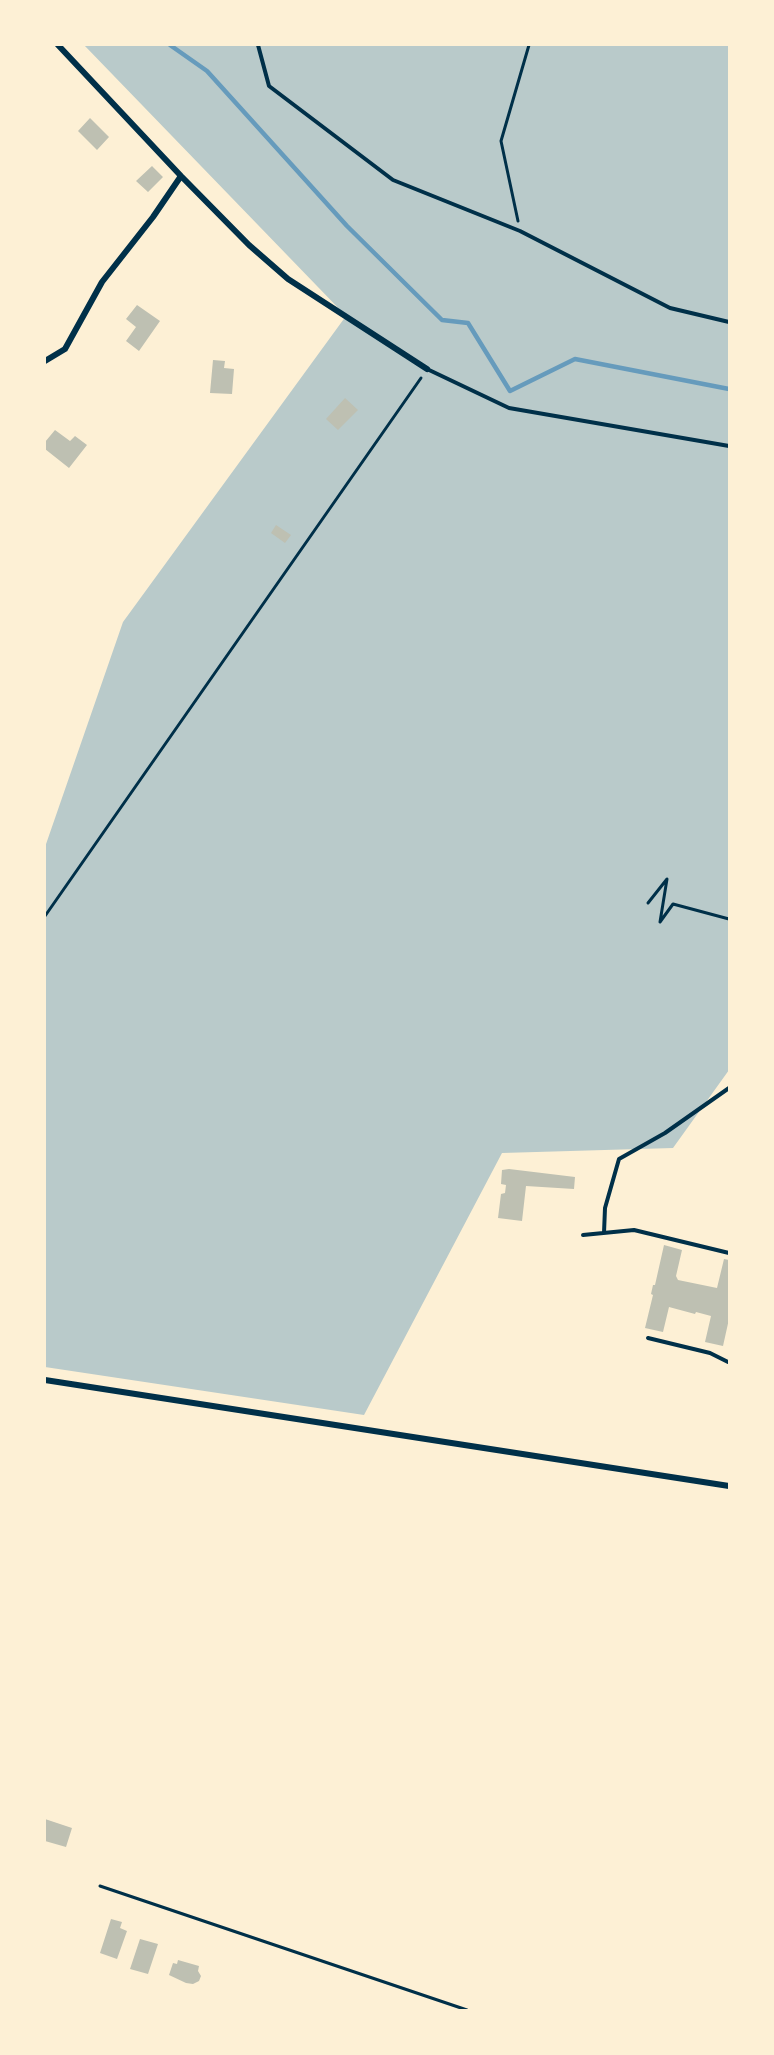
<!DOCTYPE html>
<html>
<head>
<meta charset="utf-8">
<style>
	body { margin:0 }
	#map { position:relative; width:774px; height:2055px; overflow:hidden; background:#fdf0d5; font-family:Literata,serif }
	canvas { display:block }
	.frame { position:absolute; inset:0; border:46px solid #fdf0d5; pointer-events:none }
</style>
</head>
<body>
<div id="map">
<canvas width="774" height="2055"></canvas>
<div class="frame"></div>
</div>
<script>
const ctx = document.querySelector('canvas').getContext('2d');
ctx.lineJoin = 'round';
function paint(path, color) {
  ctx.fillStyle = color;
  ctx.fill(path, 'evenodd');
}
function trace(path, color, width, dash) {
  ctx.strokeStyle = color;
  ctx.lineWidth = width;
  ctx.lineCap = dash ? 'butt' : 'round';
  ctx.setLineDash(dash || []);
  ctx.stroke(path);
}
paint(new Path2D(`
	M84 45H729V1070L673 1148 502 1153 364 1415 45 1367V847L123 622 346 316Z`), '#b9caca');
trace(new Path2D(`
	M170 45 207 71 347 226 442 320 468 323 510 391 575 359 729 389`), '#669bbc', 4.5);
paint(new Path2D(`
	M90 118 109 137 97 150 78 131Z
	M152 166 163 177 148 192 136 181Z
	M137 305 160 321 139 351 126 341 136 327 126 319Z
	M213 360 225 361 224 368 234 369 232 394 210 393Z
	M345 398 358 410 338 430 326 419Z
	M55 430 70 441 75 436 87 445 69 468 45 449V442Z
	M276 525 291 535 285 543 271 533Z
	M509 1169 575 1177 574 1189 526 1186 522 1221 498 1218 501 1194 505 1193 506 1185 501 1184 502 1170Z
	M664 1245 682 1250 676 1276 678 1280 717 1288 724 1259 729 1260V1319L723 1346 705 1342 711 1316 696 1312 695 1314 669 1307 663 1332 645 1328 653 1295 651 1294 653 1285H655Z
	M45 1819 72 1828 66 1847 45 1841Z
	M111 1919 122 1922 120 1928 127 1931 117 1959 100 1953Z
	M140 1939 158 1944 148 1974 130 1969Z
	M178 1960 199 1966 198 1971 201 1976 199 1981 193 1984 186 1983 169 1975 173 1963 177 1964Z`), '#bec0b2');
trace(new Path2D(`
	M518 221 501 141 529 45
	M648 903 667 879 660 922 673 904 729 919
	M45 916 421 378
	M100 1886 467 2010`), '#003049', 3);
trace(new Path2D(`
	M258 45 269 86 393 180 520 231 670 308 729 322
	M427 369 509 408 729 446
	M604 1233 605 1208 619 1159 665 1133 729 1088
	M583 1235 634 1230 729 1253
	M648 1338 710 1353 728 1362`), '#003049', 4);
trace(new Path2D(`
	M58 45 181 176 249 245 288 279 427 369
	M45 361 65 349 102 282 153 217 181 176
	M45 1380 729 1486`), '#003049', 6);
</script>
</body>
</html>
